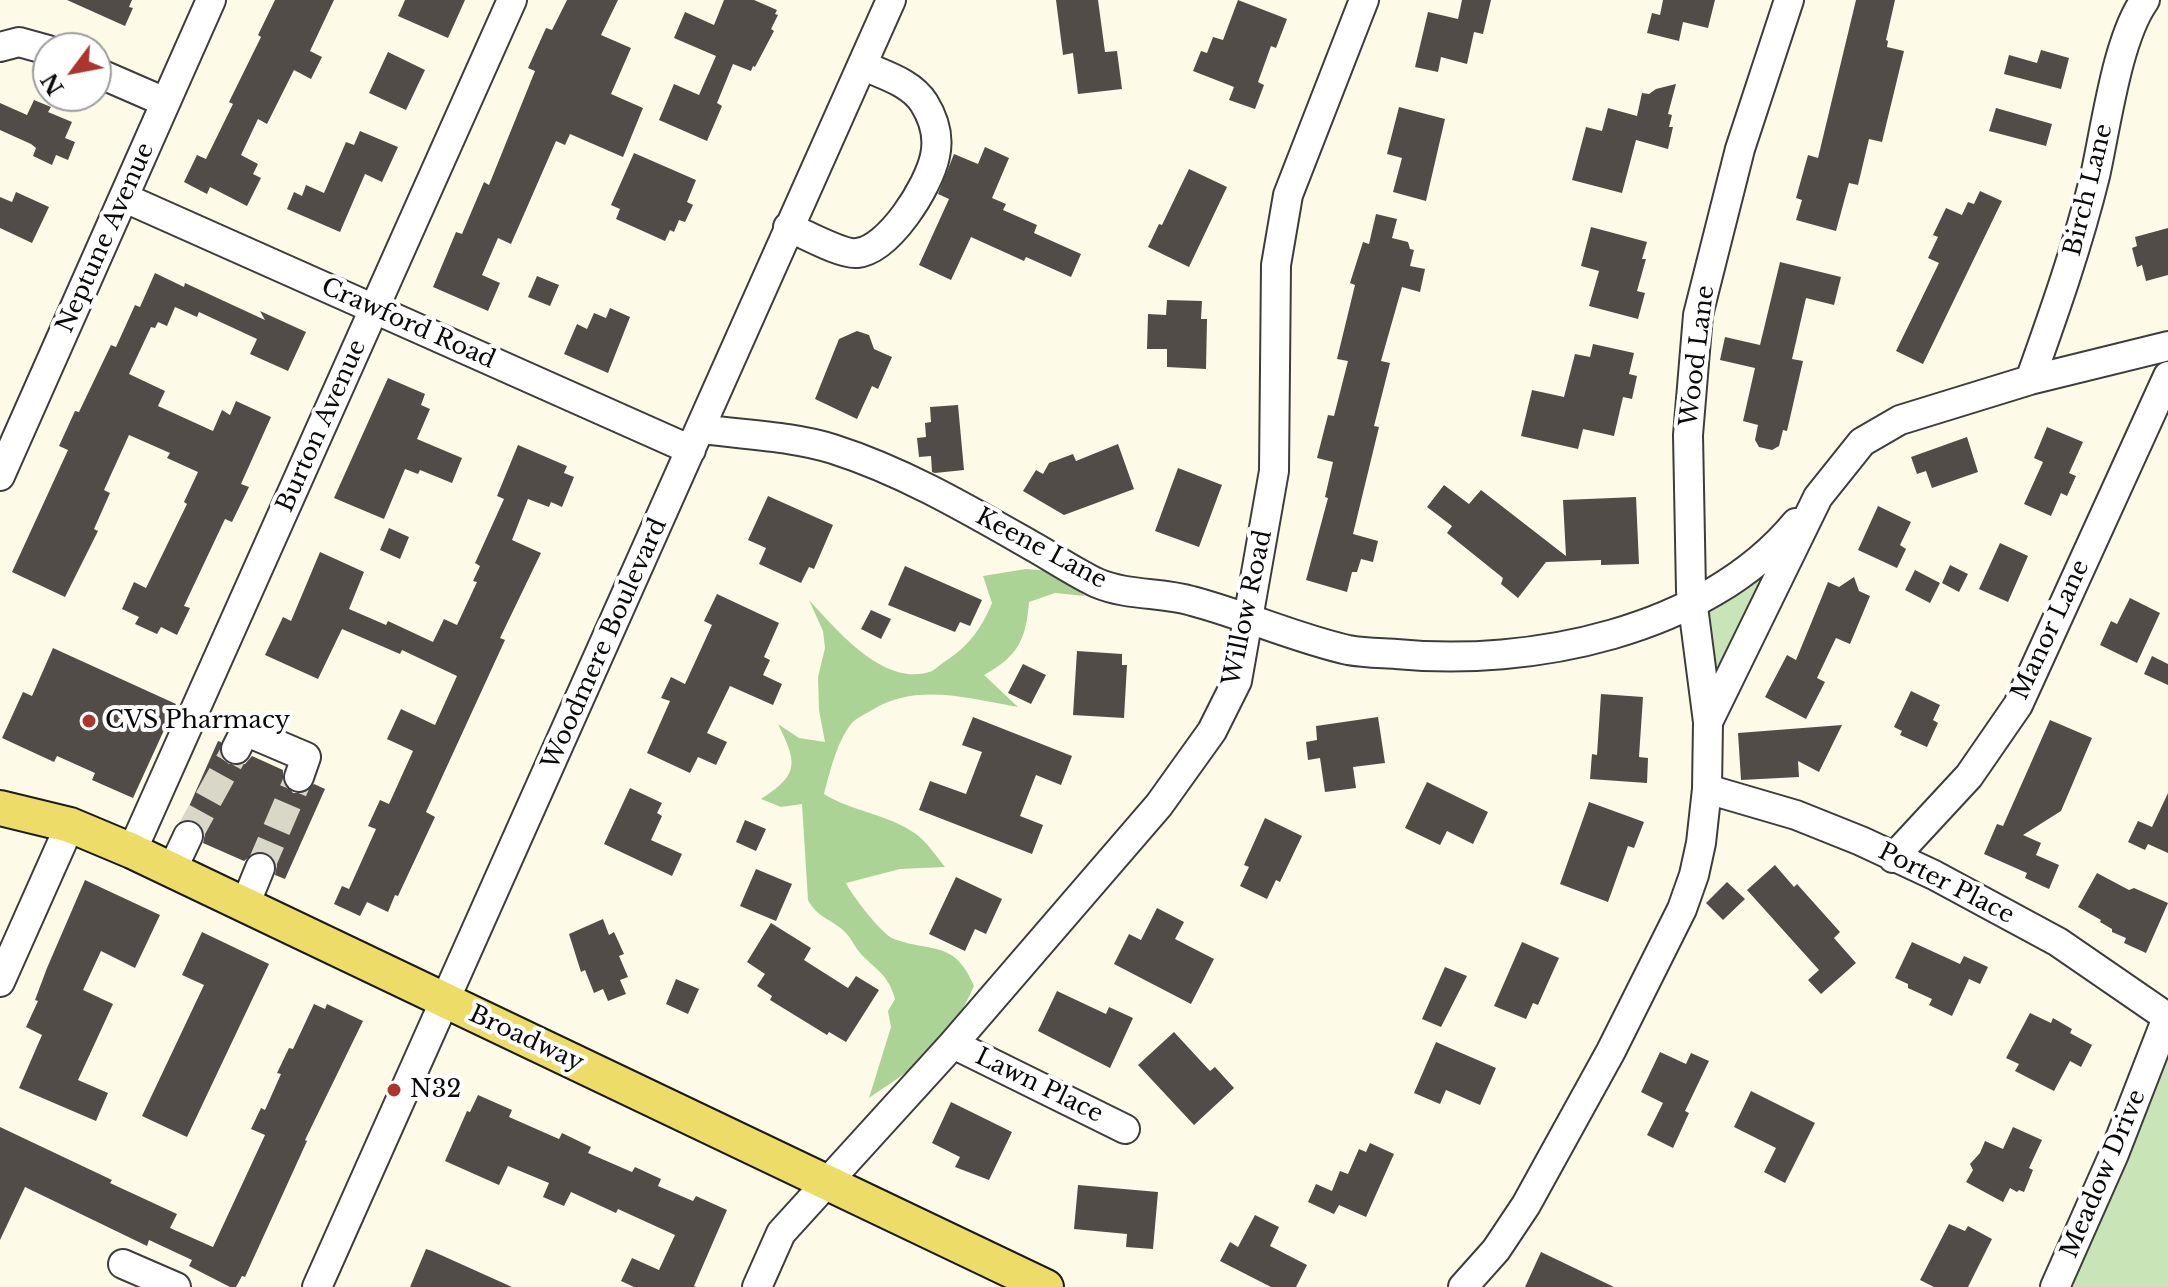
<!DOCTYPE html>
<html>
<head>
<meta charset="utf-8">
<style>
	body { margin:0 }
	#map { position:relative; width:2168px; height:1287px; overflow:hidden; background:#fdfbe8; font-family:"Libre Baskerville",serif }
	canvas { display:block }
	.north { position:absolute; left:32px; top:32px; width:80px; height:80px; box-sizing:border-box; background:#fff; border:2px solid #9d9d9d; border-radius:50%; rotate:238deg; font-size:22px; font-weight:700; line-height:32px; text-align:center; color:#0a0a0a }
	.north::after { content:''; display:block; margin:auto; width:28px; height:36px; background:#ae352e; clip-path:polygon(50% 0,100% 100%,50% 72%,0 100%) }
</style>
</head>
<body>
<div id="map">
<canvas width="2168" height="1287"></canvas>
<div class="north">N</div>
</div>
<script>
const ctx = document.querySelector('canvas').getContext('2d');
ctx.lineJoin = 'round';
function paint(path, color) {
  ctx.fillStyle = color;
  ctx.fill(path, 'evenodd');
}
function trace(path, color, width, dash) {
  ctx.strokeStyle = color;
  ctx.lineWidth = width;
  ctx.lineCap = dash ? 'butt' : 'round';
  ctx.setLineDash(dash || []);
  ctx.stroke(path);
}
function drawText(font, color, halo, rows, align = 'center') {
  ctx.font = font + ' "Libre Baskerville",serif';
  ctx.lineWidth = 8;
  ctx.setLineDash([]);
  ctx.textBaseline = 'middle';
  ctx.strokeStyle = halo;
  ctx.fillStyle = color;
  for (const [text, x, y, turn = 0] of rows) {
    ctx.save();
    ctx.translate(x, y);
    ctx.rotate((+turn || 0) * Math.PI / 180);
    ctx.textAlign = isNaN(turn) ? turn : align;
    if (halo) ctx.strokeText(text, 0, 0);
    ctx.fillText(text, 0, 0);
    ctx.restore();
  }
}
paint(new Path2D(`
	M1790 542 1710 706 1697 607Z
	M2168 1036V1287H2061Z`), '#c9e4b6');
paint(new Path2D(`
	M1026 569 1052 571 1085 596 1055 593 1029 602C1026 640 1018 656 984 675L1018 707C970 699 917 682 872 710 866 714 856 718 851 724 837 742 830 771 824 794 853 812 888 814 916 834 927 842 936 856 945 867L900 869 846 883C851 894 882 935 894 939 933 953 955 940 974 986 948 1044 921 1063 869 1098L891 1027 888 1011 895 999C888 974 877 971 861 954 855 948 852 939 846 933 834 920 817 918 808 900L802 804 781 807 761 799C800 774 797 763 778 724L799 738 825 742 819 710 818 677 825 648 823 631 809 600C836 629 885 689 932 671 937 668 942 663 947 660 970 645 982 627 992 603L983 576Z`), '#abd396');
paint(new Path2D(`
	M67 0H132L129 7 133 8 125 26Z
	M275 0H334L310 51 322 57 311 79 294 70 267 124 258 119 241 155 258 164 253 174 261 178 247 206 210 187 207 194 184 182 197 155 206 159 233 104 229 102 261 37 258 35Z
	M405 0H465L448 38 398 16Z
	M567 0H618L601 35 631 48 611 94 643 108 623 157 570 134 565 145 556 141 511 244 498 238 482 275 500 283 488 311 433 287 456 232 462 234 484 182 489 185 535 71 528 68 546 28 552 30Z
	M724 0H754L777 10 775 14 778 15 771 29 774 31 755 67 753 66 751 71 733 64 717 103 722 106 707 141 659 120 674 84 699 95 716 56 674 38 685 12 714 25Z
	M1056 0H1098L1105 52 1117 51 1122 89 1078 94 1073 53 1063 55Z
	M1238 0 1287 19 1276 48 1271 46 1258 82 1264 85 1255 109 1229 100 1234 87 1193 71 1201 51 1207 53 1213 37 1223 40Z
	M1462 0H1491L1483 34 1474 32 1467 64 1441 57 1438 72 1415 67 1428 12 1458 19Z
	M1663 0H1715L1708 28 1683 22 1679 41 1647 33 1652 13 1660 15Z
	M1856 0H1895L1886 40 1888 41 1887 47 1904 51 1882 142 1869 139 1858 185 1849 183 1836 231 1796 220 1802 200 1796 198 1808 155 1818 158Z
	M2041 50 2069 58 2061 89 2004 74 2009 55 2037 63Z
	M388 52 425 70 406 110 369 93Z
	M1676 84 1668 114 1672 115 1669 127H1673L1668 149 1636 140 1622 193 1572 180 1586 127 1602 131 1608 108 1637 116 1642 93 1649 94 1656 89Z
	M34 100 51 107 48 112 72 122 65 138 75 142 68 160 56 155 52 165 33 156 36 148 31 144 0 130V103L27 115Z
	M1399 107 1445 119 1426 201 1393 192 1402 158 1387 154Z
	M1996 108 2052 124 2046 146 1989 131Z
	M360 131 398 147 382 182 365 174 340 232 287 209 294 192 302 196 306 185 324 193 346 142 354 145Z
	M985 147 1009 158 992 198 1006 204 1003 210 1037 225 1034 233 1081 254 1071 277 1026 257 1024 261 971 237 951 280 919 265 949 199 938 194 954 154 978 164Z
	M634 153 696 180 687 202 693 205 685 222 679 220 674 232 670 230 665 241 616 219 620 209 611 205Z
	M1189 169 1227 187 1189 267 1148 247 1159 224 1162 225Z
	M1980 191 2002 201 1923 364 1896 351 1939 263 1928 258 1938 237 1933 235 1946 208 1962 215 1968 202 1974 204Z
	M16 192 49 207 32 243 0 228V197L12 202Z
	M1376 214 1397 219 1392 238 1408 242 1410 249 1414 250 1410 266 1425 269 1420 292 1402 287 1381 361 1390 363 1374 426 1379 427 1353 534 1378 541 1373 562 1361 559 1357 572H1352L1347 592 1306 580 1328 498 1325 497 1333 462 1317 458 1328 415 1334 416 1348 361 1337 359 1355 285 1350 283 1363 242 1369 244Z
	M1591 227 1647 242 1642 259H1646L1637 291 1645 293 1638 319 1589 306 1599 271 1581 266Z
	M2168 228V275L2146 281 2142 265 2137 267 2132 248 2137 246 2135 237Z
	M1780 262 1841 277 1834 305 1806 298 1792 359 1803 361 1787 431 1783 430 1779 446 1772 450 1759 447 1755 440 1758 425 1743 421 1755 368 1720 360 1725 337 1760 345Z
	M155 273 184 287 185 283 265 320 260 311 306 332 288 371 250 354 257 339 199 312 197 317 175 307 167 326 158 322 155 328 151 327 129 374 165 391 158 406 213 431 222 410 230 415 236 401 271 417 241 484 249 487 232 522 225 519 184 606 190 608 177 635 161 627 157 634 135 624 139 617 122 609 134 582 146 588 187 504 184 502 198 472 167 458 170 453 129 435 104 490 110 493 94 529 98 531 65 597 12 572 68 450 59 446 75 411 79 412 111 345 116 347 135 305 140 307Z
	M537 276 559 285 550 306 528 297Z
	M1167 300 1202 301 1201 319H1207L1206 369 1167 367V349H1147L1148 314 1166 315Z
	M610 308 630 317 608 373 564 354 577 324 587 329 594 313 606 318Z
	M857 331 869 335 874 349 892 357 878 389 872 386 857 419 815 399 839 339Z
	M1593 344 1634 353 1629 374 1637 376 1632 399 1623 397 1614 436 1583 429 1578 449 1521 436 1532 390 1564 397 1575 354 1590 357Z
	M388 378 425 394 421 405 430 409 417 439 462 458 452 483 420 470 418 474 405 469 384 519 334 498Z
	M958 405 964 470 935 473 932 472 931 456 919 457 917 438 926 437 925 423 931 422 930 407Z
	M2047 427 2083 442 2069 473 2076 476 2067 496 2061 493 2051 516 2024 504 2043 462 2034 458Z
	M1967 437 1978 472 1932 488 1926 471 1917 474 1911 457Z
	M1118 444 1134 489 1064 515 1023 491 1036 470 1043 474 1049 463 1073 454 1076 461Z
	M518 445 567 466 564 473 574 477 562 507 551 502 549 507 528 499 512 540 541 553 500 638 505 640 426 812 435 817 398 896 395 895 388 912 367 902 360 916 334 904 342 886 349 889 376 829 368 826 380 800 389 804 413 751 387 739 401 709 435 725 457 676 402 650 400 654 342 629 318 679 265 655 283 617 291 621 320 552 364 572 349 609 386 625 388 621 433 642 444 619 457 625 477 582 473 581 480 566 475 563 504 499 497 496Z
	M1178 468 1222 485 1199 547 1155 531Z
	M1444 485 1469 504 1481 490 1566 556 1563 500 1636 497 1639 564 1601 565V560L1546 562 1518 598 1501 584 1503 578 1447 533 1452 526 1427 507Z
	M768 496 833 525 814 569 809 567 801 583 759 564 766 548 748 540Z
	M1878 506 1911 522 1900 545 1906 549 1897 568 1858 550Z
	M389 528 409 537 400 559 380 550Z
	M2000 543 2028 556 2008 602 1979 589Z
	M1950 565 1968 574 1959 592 1942 583Z
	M905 566 982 600 970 626 960 622 955 632 888 605Z
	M1915 570 1940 583 1930 603 1905 590Z
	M1854 577 1859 591 1870 596 1850 644 1836 638 1817 678 1825 682 1806 719 1765 697 1787 655 1796 660 1828 582 1839 587Z
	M717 594 779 623 764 657 770 660 763 675 782 684 773 705 730 686 707 733 727 742 716 765 698 757 690 773 647 753 670 701 661 698 671 677 685 684 712 625 704 621Z
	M2130 598 2160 613 2137 663 2100 645 2111 621 2117 624Z
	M871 610 891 619 881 639 861 629Z
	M53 648 176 704 133 798 92 780 95 773 57 756 54 762 2 738 23 692 32 696Z
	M1077 651 1122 654V665H1127L1124 718 1073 715Z
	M2152 656 2168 664V685L2144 674Z
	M1023 664 1046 675 1031 704 1008 693Z
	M1911 691 1940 705 1933 720 1938 723 1927 747 1900 735 1902 731 1894 727Z
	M1601 694 1643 697 1639 757 1648 758 1647 783 1590 779 1592 754 1597 755Z
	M973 717 1072 756 1061 785 1036 775 1020 816 1043 825 1032 854 919 810 930 781 966 794 982 752 962 745Z
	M1378 717 1385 763 1353 767 1356 788 1325 792 1320 758 1308 760 1306 742 1317 740 1316 726Z
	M2050 720 2092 738 2061 811 2023 835 2041 843 2036 855 2059 865 2049 889 2025 878 2027 873 1984 854 1997 824 2003 826Z
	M1842 725 1819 772 1798 761 1799 777 1741 780 1738 733Z
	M218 741 221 742V758L229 764H245L252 756 283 770V781L293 793H303L314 784 325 789 285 879 275 875 277 865 267 853 257 851 244 861 203 843 205 834 201 826 194 820H183Z
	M1427 782 1488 812 1473 844 1447 831 1440 845 1405 828Z
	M630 788 662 803 657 813 662 816 651 840 682 854 672 876 604 844Z
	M2168 793V853L2148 844 2145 850 2128 842 2138 821 2152 827Z
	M1589 802 1644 822 1634 848 1628 846 1608 902 1560 884Z
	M1265 818 1302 836 1280 882 1276 880 1267 899 1240 886 1249 867 1244 865Z
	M745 820 766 829 756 851 736 842Z
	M1775 865 1794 887 1797 884 1840 932 1834 938 1856 963 1821 994 1808 980 1819 970 1747 890Z
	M756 869 792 884 776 921 740 906Z
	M2097 873 2129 890 2134 888 2168 903 2146 953 2124 943 2126 938 2112 932V929L2100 922 2101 920 2078 907Z
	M956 877 1002 899 986 934 975 929 965 951 929 934Z
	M85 880 160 915 135 968 101 951 83 990 113 1004 78 1080 108 1093 96 1121 19 1088 42 1035 26 1027 38 1001 35 1000 47 968Z
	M1727 882 1745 899 1723 920 1706 903Z
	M1157 908 1184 922 1175 939 1214 959 1191 1004 1114 964 1129 934 1141 940Z
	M603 919 609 935 614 932 624 954 619 956 628 977 620 980 626 994 608 1001 603 989 594 993 585 970 581 972 569 934Z
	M771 923 811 948 804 960 848 988 856 976 879 990 846 1042 829 1032 827 1035 770 1000 772 996 757 986 765 974 747 962Z
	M202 932 269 964 187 1137 142 1116 204 985 182 975Z
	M1522 942 1559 958 1538 1005 1533 1003 1526 1019 1494 1006Z
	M1912 942 1960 964 1964 956 1988 967 1980 984 1969 979 1952 1016 1929 1005 1932 999 1908 988V984L1895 978Z
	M1445 967 1467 976 1441 1027 1422 1019Z
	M676 979 699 989 688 1014 666 1004Z
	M1057 991 1106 1014 1109 1007 1133 1018 1110 1068 1038 1031Z
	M314 1004 325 1009 327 1004 363 1021 305 1140 307 1141 245 1277 242 1276 236 1287H230L189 1266 192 1260 149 1240 147 1246 25 1187 0 1240V1127L112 1180 110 1183 177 1214 170 1228 213 1247 265 1135 251 1129 261 1108 265 1110 281 1074 277 1073 289 1048 293 1049Z
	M2030 1013 2051 1023 2053 1018 2072 1029 2070 1033 2092 1045 2081 1067 2070 1061 2054 1091 2015 1071 2019 1064 2006 1058Z
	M1174 1032 1210 1071 1215 1067 1234 1088 1194 1125 1138 1065Z
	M1436 1042 1496 1068 1480 1105 1446 1090 1440 1104 1414 1093Z
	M1660 1052 1686 1064 1691 1053 1709 1061 1685 1111 1689 1113 1673 1148 1647 1135 1663 1103 1641 1092Z
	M1751 1091 1815 1123 1785 1183 1764 1172 1776 1148 1734 1127Z
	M478 1095 512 1110 509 1117 559 1139 562 1133 591 1147 588 1153 632 1172 635 1167 661 1179 658 1186 693 1201 696 1196 727 1210 694 1286 696 1287H634L621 1281 632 1258 659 1270 675 1235 618 1209 616 1213 571 1192 564 1206 543 1197 549 1183 508 1166 499 1185 445 1161 467 1111 470 1112Z
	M951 1102 1012 1132 989 1180 955 1167 960 1157 932 1143Z
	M2013 1127 2042 1140 2029 1168 2033 1170 2024 1192 2019 1190 2017 1192 2010 1188 2003 1202 1966 1182 1973 1170 1970 1164 1980 1153 1985 1141 2003 1149Z
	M1370 1143 1394 1154 1366 1217 1339 1205 1334 1214 1308 1202 1316 1184 1332 1191 1340 1171 1348 1174 1359 1149 1366 1152Z
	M1078 1185 1158 1192 1153 1249 1126 1247 1127 1234 1074 1229Z
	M1255 1215 1279 1227 1270 1246 1307 1265 1296 1287H1271L1220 1261 1230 1242 1238 1247Z
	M1949 1224 1965 1231 1968 1226 1992 1239 1968 1287H1934L1920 1280Z
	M426 1249 432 1251 512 1287H410Z
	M1541 1252 1614 1287H1525Z`), '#514c47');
trace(new Path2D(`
	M188 836 236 749
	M260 868 299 777`), '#d9d7c7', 28, [28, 14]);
const minor = new Path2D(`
	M0 47 19 42 48 50
	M96 72 165 102
	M125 198 691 450
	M788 227C803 233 842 255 857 253 889 250 929 186 935 156 939 138 934 119 924 103 911 82 883 75 862 65
	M2030 380C2054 313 2078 245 2095 176 2106 127 2117 39 2145 0
	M702 429C744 435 792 436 833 449 905 472 969 510 1034 547 1055 559 1076 573 1097 583 1128 596 1161 592 1192 601 1245 615 1295 638 1348 650 1364 653 1381 653 1396 654 1530 667 1706 632 1796 523
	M0 476 211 0
	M1708 722 1691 591 1688 435 1698 315 1740 149 1789 0
	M236 749 245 731 306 757 299 777
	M1707 789 1796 815 1861 841 1934 875 2058 942 2167 1017
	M132 851 512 0
	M1893 858 1969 776 2018 705 2168 376
	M172 870 188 836
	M245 905 260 868
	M0 982 70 825
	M953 1044 1125 1129
	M123 1264 176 1287
	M317 1287 891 0
	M757 1287 781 1233 953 1044 1159 805 1212 731 1237 681 1274 471 1276 265 1288 195 1364 0
	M1463 1287 1496 1250 1526 1205 1611 1051 1682 909 1694 875 1701 843 1707 789 1708 722 1818 497 1862 442 1900 420 2030 380 2168 346
	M2055 1287 2114 1154 2168 1015`);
const major = new Path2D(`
	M0 808 70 825 132 851 1046 1287`);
trace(minor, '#3d3d3d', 32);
trace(major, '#1b1b1b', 38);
trace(minor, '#fff', 28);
trace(major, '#eedc68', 34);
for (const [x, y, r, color] of [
	[89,721,8,"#ae352e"],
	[394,1090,8,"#ae352e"]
]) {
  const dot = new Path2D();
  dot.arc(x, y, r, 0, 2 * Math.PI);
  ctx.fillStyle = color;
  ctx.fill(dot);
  trace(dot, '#fff', 3);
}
drawText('24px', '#0a0a0a', '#fff', [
	["Birch Lane",2089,190,-76],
	["Neptune Avenue",106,238,-66],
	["Crawford Road",408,324,24],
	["Wood Lane",1698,356,-83],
	["Burton Avenue",322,426,-66],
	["Keene Lane",1041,549,28],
	["Willow Road",1248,608,-78],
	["Manor Lane",2051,630,-65],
	["Woodmere Boulevard",605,644,-66],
	["Porter Place",1946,884,27],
	["Broadway",526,1039,25],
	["Lawn Place",1039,1086,26],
	["Meadow Drive",2104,1174,-67]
]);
drawText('24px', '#0a0a0a', '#fff', [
	["CVS Pharmacy",105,721],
	["N32",410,1090]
], 'left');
</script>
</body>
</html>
